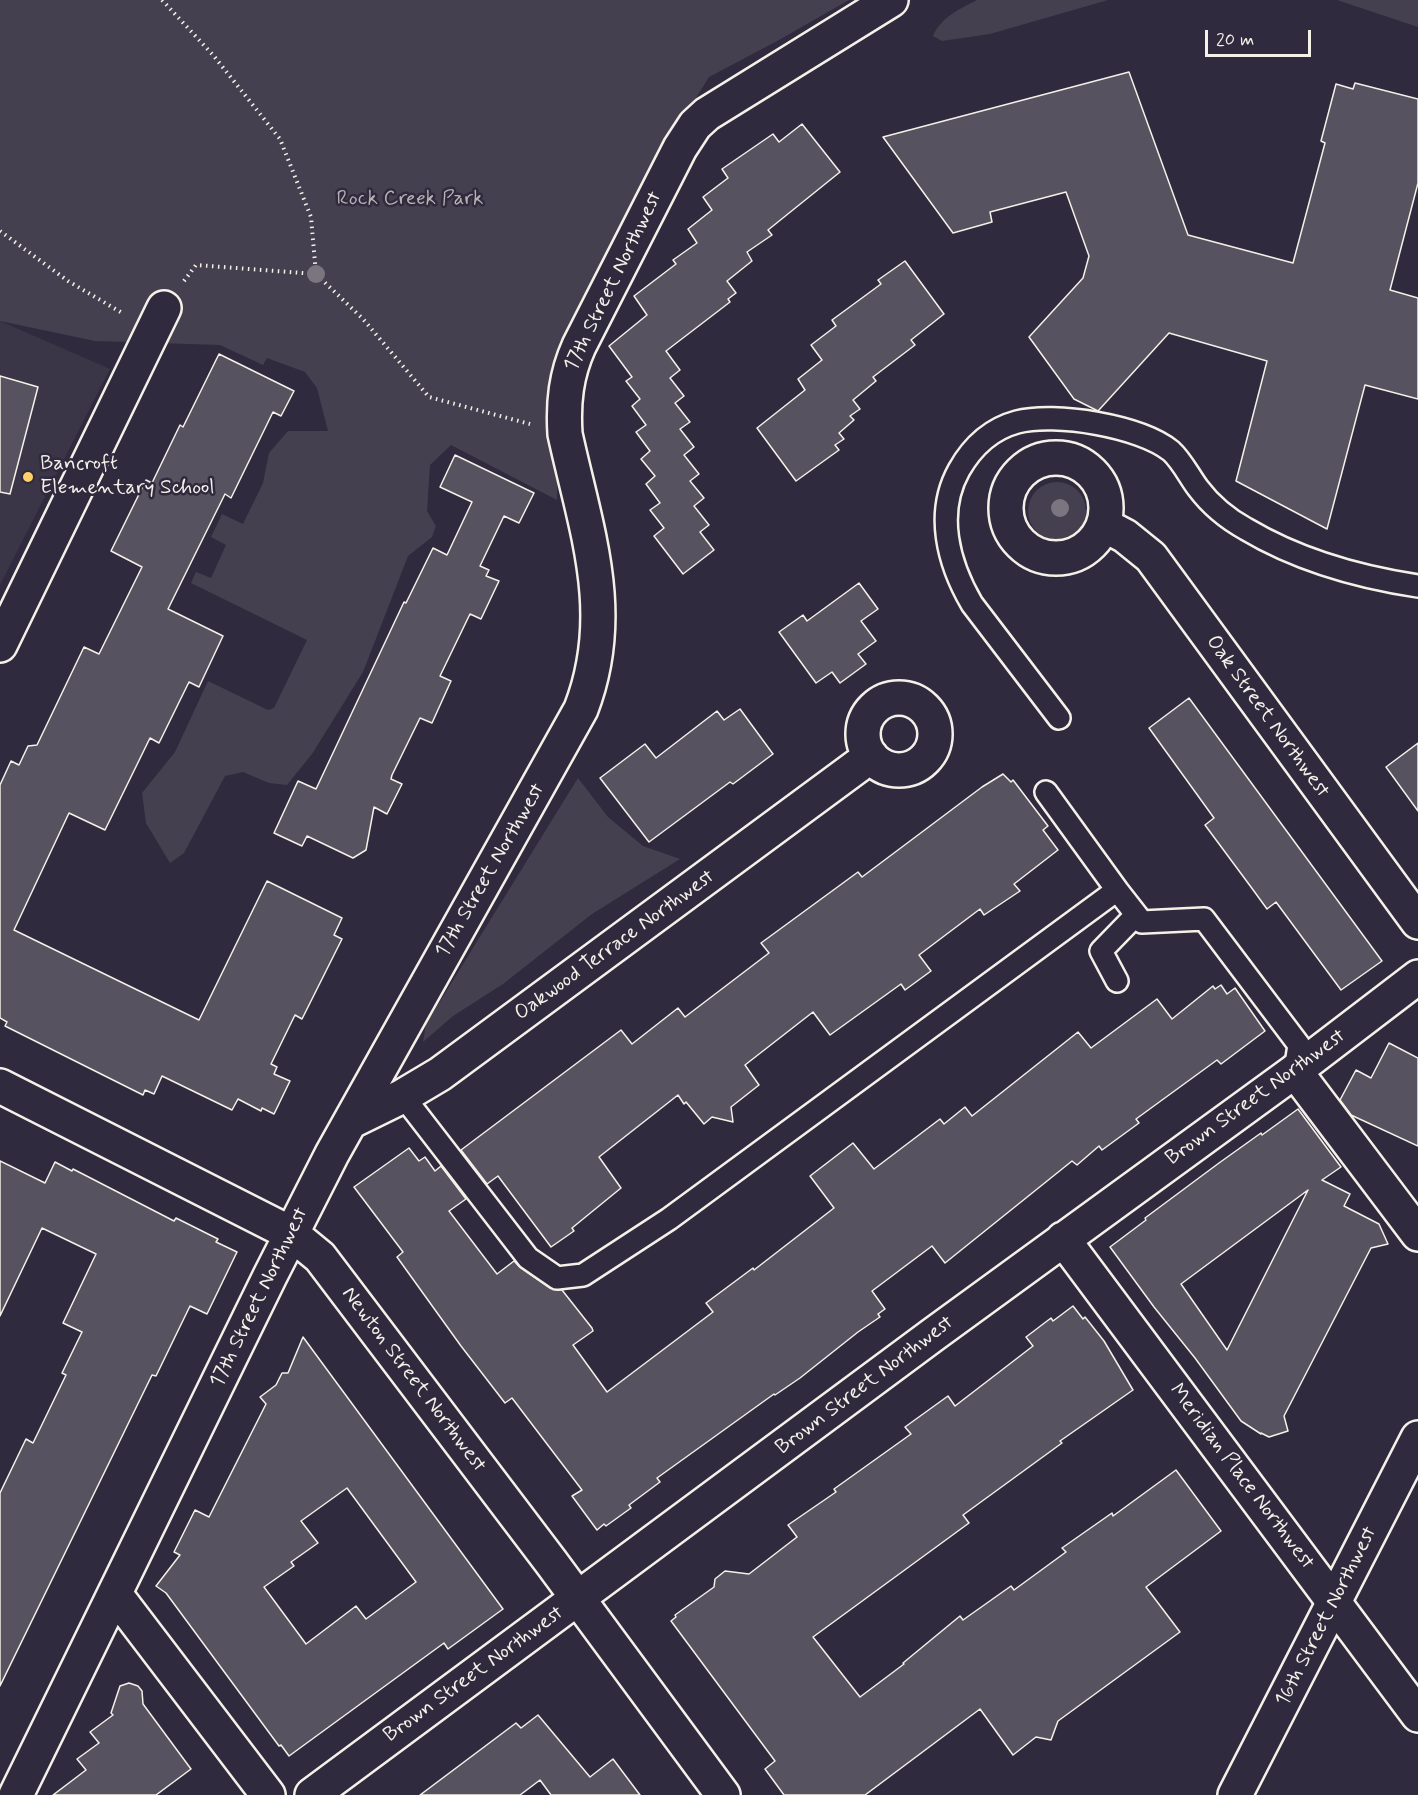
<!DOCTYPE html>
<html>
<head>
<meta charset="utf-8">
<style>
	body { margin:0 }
	#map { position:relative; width:1418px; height:1795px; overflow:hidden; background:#2f2a3d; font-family:Mynerve,sans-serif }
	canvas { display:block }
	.scale { position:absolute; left:1205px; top:30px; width:106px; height:27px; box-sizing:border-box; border:3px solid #f4f1e8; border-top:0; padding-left:8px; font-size:18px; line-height:21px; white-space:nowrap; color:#f4f1e8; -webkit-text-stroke:4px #2f2a3d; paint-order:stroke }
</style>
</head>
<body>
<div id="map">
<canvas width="1418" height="1795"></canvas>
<div class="scale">20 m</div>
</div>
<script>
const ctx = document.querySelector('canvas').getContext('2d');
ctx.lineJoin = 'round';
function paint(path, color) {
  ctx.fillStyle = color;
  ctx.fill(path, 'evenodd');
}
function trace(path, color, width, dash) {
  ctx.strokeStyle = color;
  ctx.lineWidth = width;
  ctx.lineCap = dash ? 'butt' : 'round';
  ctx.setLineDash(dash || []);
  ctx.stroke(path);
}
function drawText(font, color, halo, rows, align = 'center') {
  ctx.font = font + ' Mynerve,sans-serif';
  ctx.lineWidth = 5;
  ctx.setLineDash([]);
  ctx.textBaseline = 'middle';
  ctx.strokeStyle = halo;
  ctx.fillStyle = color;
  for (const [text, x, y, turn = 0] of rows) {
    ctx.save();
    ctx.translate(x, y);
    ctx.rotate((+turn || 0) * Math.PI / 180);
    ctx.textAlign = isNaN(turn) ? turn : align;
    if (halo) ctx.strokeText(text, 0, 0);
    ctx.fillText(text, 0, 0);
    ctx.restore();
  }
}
paint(new Path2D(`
	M0 321 110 369 0 585Z`), '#3b3647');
paint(new Path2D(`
	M0 0H849L779 40 709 77 637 194 560 353 557 500 451 445 430 465 427 511 436 526 432 537 408 556 363 672 312 754 287 785 269 783 243 772 225 776 184 853 170 863 146 823 142 793 175 752 208 681 268 710 274 708 307 640 191 583 196 572 211 578 226 545 211 537 222 514 243 524 263 483 269 453 288 431H328L317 388 305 372 267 358 263 365 220 345 95 341 0 321Z
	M977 0H1108L990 34 942 41 933 36C941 17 960 9 977 0Z
	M1337 0H1418V27Z
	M1028 511a29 29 0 1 1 58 0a29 29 0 1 1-58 0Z
	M578 778 608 817 643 846 680 859 592 914 503 984 453 1016 423 1042 426 1024Z`), '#454050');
const building = new Path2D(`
	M1129 72 1188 235 1293 263 1325 143 1321 141 1336 84 1353 89 1355 83 1418 99V183L1390 290 1418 298V399L1365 385 1327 529 1236 481 1267 361 1169 333 1098 411 1074 399 1029 337 1083 278 1089 256 1066 192 990 212 992 222 953 233 883 137Z
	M802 124 840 172 768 230 772 235 747 252 752 261 727 281 736 293 728 299 730 302 666 351 680 370 670 378 684 396 675 403 690 422 680 429 694 447 684 455 699 474 690 481 704 498 694 506 709 525 700 532 714 550 683 574 654 536 664 528 650 510 660 503 646 484 655 476 641 459 650 451 636 432 646 425 632 406 640 399 626 381 632 377 609 346 647 315 634 296 676 264 673 260 697 243 688 229 712 210 703 197 728 178 722 169 773 134 779 142Z
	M905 261 944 314 911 340 915 345 873 377 876 381 853 400 860 409 850 416 854 420 839 433 844 439 835 445 839 450 796 481 757 428 805 390 798 379 822 360 811 345 836 326 832 320 881 284 878 280Z
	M219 354 294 391 281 416 273 412 231 498 225 494 168 609 223 636 199 687 189 682 159 743 150 738 105 830 69 813 14 930 199 1020 267 881 342 918 334 935 342 939 302 1019 295 1015 271 1064 277 1067 274 1074 290 1081 274 1114 262 1108 261 1111 238 1099 232 1110 162 1076 154 1094 145 1090 143 1095 5 1026 7 1022 0 1018V785L11 761 19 765 28 746 37 745 84 647 99 654 142 567 111 551 146 480 152 483 180 425 183 427Z
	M0 376 38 387 10 494 0 492Z
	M455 455 534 493 519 523 504 516 480 566 489 570 486 576 499 581 481 619 470 614 440 676 451 681 432 723 420 718 392 775 391 779 402 784 387 814 374 807 366 850 353 858 307 836 302 846 274 833 298 781 316 789 404 602 406 603 433 548 447 555 472 502 440 487Z
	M859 583 878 609 861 621 876 641 858 654 866 664 840 683 832 672 816 683 779 632 803 615 807 621Z
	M1189 698 1382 961 1341 990 1276 902 1267 909 1251 887 1205 825 1214 818 1149 728Z
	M740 709 773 754 733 784 730 782 649 842 600 778 645 744 656 758 717 711 724 720Z
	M1418 743V811L1386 767Z
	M1003 774 1011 782 1013 780 1048 826 1043 830 1058 850 1014 884 1020 891 984 915 980 909 919 955 931 971 905 990 901 984 830 1035 813 1012 745 1065 759 1085 731 1107 733 1122 712 1117 704 1124 686 1102 684 1104 678 1095 599 1157 621 1188 572 1228 574 1231 551 1247 498 1176 487 1184 461 1150 621 1030 632 1044 678 1008 685 1017 769 953 761 943 858 872 862 877 982 787Z
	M1221 985 1227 994 1235 988 1265 1031 1221 1064 1217 1060 1136 1119 1139 1123 1102 1150 1099 1146 1077 1165 1072 1161 945 1263 932 1246 872 1291 885 1309 878 1314 880 1317 858 1332 800 1378 775 1395 774 1394 657 1478 660 1482 629 1505 631 1508 606 1526 604 1524 597 1530 572 1496 582 1490 512 1398 505 1403 461 1346 397 1257 403 1252 354 1187 409 1148 419 1161 425 1157 435 1171 441 1166 466 1199 449 1211 497 1274 514 1261 521 1268 550 1288 562 1290 592 1328 593 1331 573 1345 607 1392 713 1312 706 1303 753 1268 754 1270 834 1208 810 1176 853 1143 874 1169 940 1119 944 1124 965 1107 972 1116 1078 1032 1091 1048 1157 999 1172 1019 1213 986 1215 989Z
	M1389 1043 1418 1058V1146L1351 1115 1340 1100 1356 1070 1371 1078Z
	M1298 1109 1341 1167 1322 1180 1350 1194 1344 1206 1379 1224 1388 1244 1371 1248 1284 1416 1288 1431 1269 1437 1261 1433V1434L1241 1421 1195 1358 1154 1307 1110 1247 1146 1220 1145 1218 1219 1163 1261 1133 1262 1135ZM1308 1190 1227 1350 1181 1284Z
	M0 1161 45 1183 55 1162 72 1171 73 1169 174 1221 176 1218 218 1239 216 1242 237 1252 207 1314 190 1306 156 1376 152 1375 0 1686V1493L26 1439 33 1443 66 1375 62 1373 82 1332 63 1323 96 1254 42 1228 0 1316Z
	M1073 1306 1083 1319 1085 1317 1104 1341 1133 1390 1060 1441 1062 1443 963 1515 969 1523 813 1637 860 1697 904 1664 903 1663 960 1616 963 1620 1011 1586 1014 1590 1066 1552 1062 1548 1112 1513 1113 1516 1176 1470 1221 1531 1146 1587 1180 1632 1058 1721 1051 1740 1036 1737 1013 1755 980 1709 865 1795H784L765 1769 775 1761 671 1621 676 1617 675 1615 714 1587 715 1579 725 1571 749 1574 797 1537 788 1525 836 1492 834 1489 911 1434 905 1427 948 1396 955 1406 1033 1346 1026 1337 1051 1318 1053 1321Z
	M303 1337 503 1609 448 1649 444 1643 289 1756 281 1745 279 1746 166 1593 156 1586 180 1555 174 1552 195 1510 209 1517 266 1404 260 1397 276 1385 282 1373H288ZM347 1488 416 1582 366 1619 356 1606 306 1644 264 1587 294 1566 291 1562 318 1543 301 1521Z
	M129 1683 138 1686 142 1691 143 1704 191 1769 156 1795H53L86 1770 77 1759 99 1743 90 1732 113 1715 111 1713 120 1686Z
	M538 1715 590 1777 613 1759 640 1795H551L540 1780 520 1795H420L516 1723 521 1728Z`);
paint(building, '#56525f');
trace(building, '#f4f1e8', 1.5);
const lane = new Path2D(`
	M1059 718 972 604C948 563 935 513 959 470 972 447 991 429 1017 422 1055 412 1140 426 1171 451 1182 461 1189 476 1198 488 1210 504 1228 519 1246 529 1298 560 1358 577 1418 586
	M1046 792 1117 890
	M1117 981 1101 951 1136 915
	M403 1096 528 1258 557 1278 583 1275 669 1219 1117 890 1142 922 1204 919 1299 1045 1295 1071`);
const street = new Path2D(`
	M1006 508a50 50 0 1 1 100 0a50 50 0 1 1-100 0Z
	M1104 525 1125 536 1151 557 1418 922
	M0 645 164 308
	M863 734a36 36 0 1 1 72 0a36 36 0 1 1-72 0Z
	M1295 1071 1418 1234
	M0 1086 292 1234 320 1257 551 1562 723 1795
	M350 1122 403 1096 440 1074 871 756
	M1063 1239 1418 1715
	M115 1594 268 1795
	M16 1795 270 1276 332 1154 581 709C618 613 586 530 565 434 563 402 566 375 579 346L680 148 695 125 707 114 891 0
	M312 1795 934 1334 1295 1071 1418 977`);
const primary = new Path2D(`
	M1235 1795 1418 1438`);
trace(lane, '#f4f1e8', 26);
trace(street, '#f4f1e8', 38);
trace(primary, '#f4f1e8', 38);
trace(new Path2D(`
	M162 0 213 55 280 139 311 217 316 274 363 319 429 397 530 424
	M0 231 68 281 124 314
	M184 281 196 265 316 274`), '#f4f1e8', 4, [1.5, 4.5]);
trace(lane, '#2f2a3d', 21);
trace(street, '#2f2a3d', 33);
trace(primary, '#2f2a3d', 33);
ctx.fillStyle = '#7a757e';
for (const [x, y] of [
	[316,274],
	[1060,508]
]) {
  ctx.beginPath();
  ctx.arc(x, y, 9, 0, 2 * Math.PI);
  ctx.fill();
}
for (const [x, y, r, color] of [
	[28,477,6,"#ffd166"]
]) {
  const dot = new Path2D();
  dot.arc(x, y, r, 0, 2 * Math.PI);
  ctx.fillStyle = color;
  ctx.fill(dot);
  trace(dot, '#2f2a3d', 2);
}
drawText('21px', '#b7b3b3', '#2f2a3d', [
	["Rock Creek Park",410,200]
]);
drawText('21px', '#f4f1e8', '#2f2a3d', [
	["17th Street Northwest",614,282,-64],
	["Oak Street Northwest",1267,717,54],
	["17th Street Northwest",491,871,-60],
	["Oakwood Terrace Northwest",615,946,-36],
	["Brown Street Northwest",1256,1098,-36],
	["17th Street Northwest",260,1298,-64],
	["Newton Street Northwest",413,1380,53],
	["Brown Street Northwest",865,1386,-37],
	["Meridian Place Northwest",1241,1477,53],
	["16th Street Northwest",1327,1617,-63],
	["Brown Street Northwest",474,1675,-36]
]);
drawText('21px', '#f4f1e8', '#2f2a3d', [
	["Bancroft",40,465],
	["Elementary School",40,489]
], 'left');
</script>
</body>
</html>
